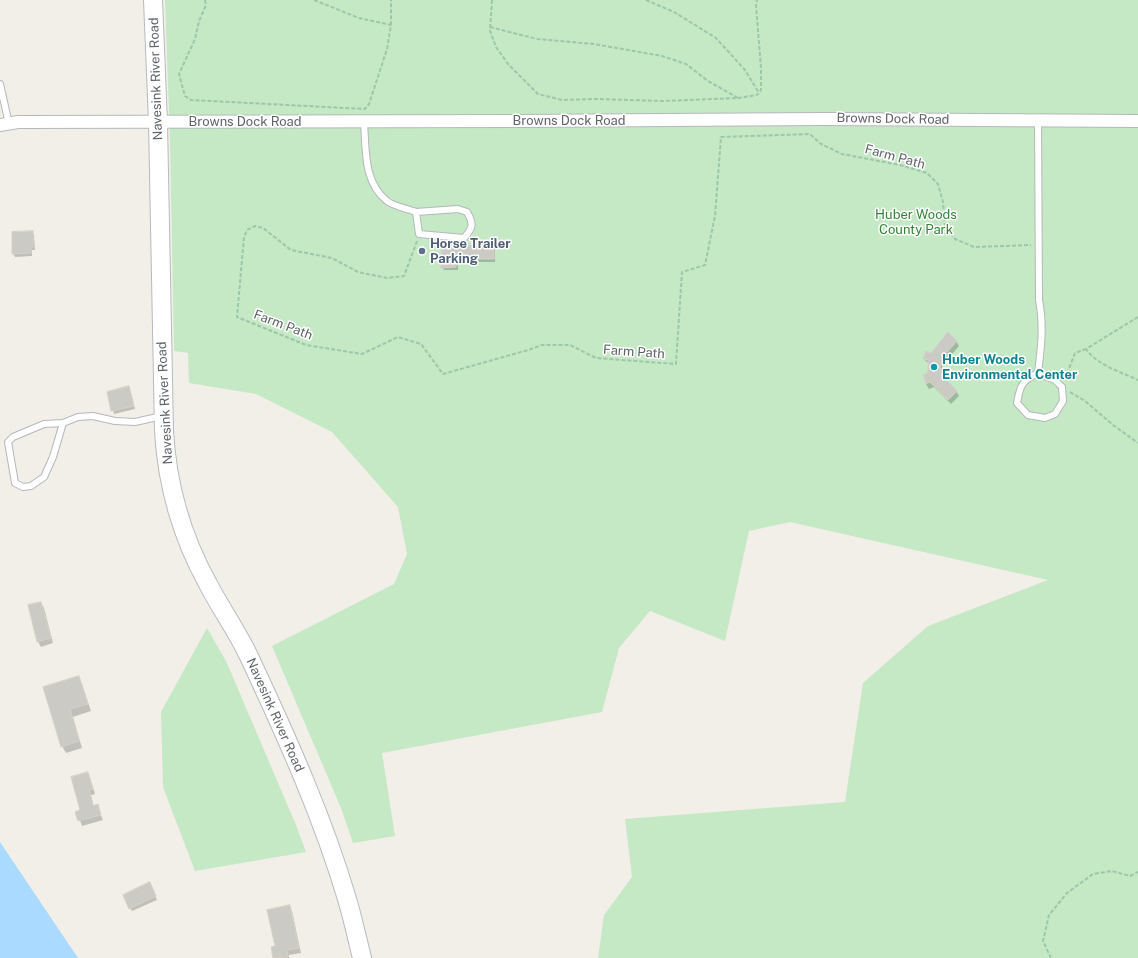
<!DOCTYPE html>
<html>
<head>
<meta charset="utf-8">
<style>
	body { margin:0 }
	canvas { display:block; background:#f1efe8 }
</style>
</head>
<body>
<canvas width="1138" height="958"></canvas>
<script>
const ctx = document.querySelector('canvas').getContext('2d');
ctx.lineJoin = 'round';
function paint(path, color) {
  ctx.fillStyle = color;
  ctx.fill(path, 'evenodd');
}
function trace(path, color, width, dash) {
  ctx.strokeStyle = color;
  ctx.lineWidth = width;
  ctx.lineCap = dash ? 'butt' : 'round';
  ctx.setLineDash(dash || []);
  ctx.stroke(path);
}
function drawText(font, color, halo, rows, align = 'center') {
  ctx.font = font + ' "Public Sans",sans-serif';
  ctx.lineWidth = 3;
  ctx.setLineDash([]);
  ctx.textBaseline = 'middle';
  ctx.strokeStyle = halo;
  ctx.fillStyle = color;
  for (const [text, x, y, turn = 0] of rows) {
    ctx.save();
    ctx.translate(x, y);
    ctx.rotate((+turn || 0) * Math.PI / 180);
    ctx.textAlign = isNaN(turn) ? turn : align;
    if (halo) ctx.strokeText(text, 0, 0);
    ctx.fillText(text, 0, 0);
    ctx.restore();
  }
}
paint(new Path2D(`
	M165 0H1138V958H598L604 915 632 877 625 819 845 802 863 683 928 626 1048 580 790 522 749 531 725 641 650 611 619 648 602 712 382 753 395 836 353 843 341 808 272 646 394 584 407 554 398 507 332 432 256 394 189 383 188 353 174 351 170 141Z
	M207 628 226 661 296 825 306 852 195 871 163 787 161 712Z`), '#c5e8c5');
paint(new Path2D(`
	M0 842 78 958H0Z`), '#aadaff');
paint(new Path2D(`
	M32 232 34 235 35 250H32V256L15 257 13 253Z
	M470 246H494L495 249V262H458V270H444L442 267Z
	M956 341 959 346 942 366 944 378 956 391 959 396 951 404 934 387 929 389 926 384 929 364 924 359Z
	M129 387 135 409 114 414 108 392Z
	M41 603 44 608 53 643 41 647 38 642Z
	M78 677 82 684 91 711 73 717 82 748 66 753 62 746 44 688Z
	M88 773 90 778 95 794 91 795 94 807 97 806 103 820 82 826 77 812 81 811Z
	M151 887 157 900 132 911 130 908Z
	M289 906 292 911 301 953 289 955V958H274L272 948 276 947Z`), '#0003');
const building = new Path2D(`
	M33 231V247H31V253L12 254V232Z
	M442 242 470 245H494V259H457L456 267 441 268Z
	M948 332 957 341 940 360 941 374 957 391 948 400 930 382 926 384 923 375 928 373V360L923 359 926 351 931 353Z
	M129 386 134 406 111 411 107 392Z
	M41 602 51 638 37 642 28 605Z
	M79 676 88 704 70 709 79 741 61 747 43 687Z
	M88 772 93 789 89 790 93 806 98 804 101 815 78 821 75 812 80 810 71 777Z
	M150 882 156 896 129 909 123 895Z
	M290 905 299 948 287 950 288 957 273 958 271 947 275 946 267 910Z`);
paint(building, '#cccac5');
trace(building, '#d6d1c6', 1);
const service = new Path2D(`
	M0 84 9 124
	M1038 120 1039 300C1044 325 1041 349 1038 373 1022 380 1020 386 1017 403L1028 415 1045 418 1055 414 1063 401 1062 387 1055 380 1038 373
	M364 121C366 149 363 182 387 201 393 206 408 209 416 212L419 234 464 238C473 228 474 224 467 212L458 209 416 212
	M63 423 53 457 44 477 31 486 23 487 15 483 8 442 13 437 44 424 63 423 78 417 93 416 115 421 135 422 162 416`);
const minor = new Path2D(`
	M0 125 18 122 517 121 822 119 1138 121`);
const secondary = new Path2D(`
	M153 0 158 122 164 431C167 484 182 537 208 584 222 611 240 635 252 663 288 740 323 818 347 899 353 919 357 938 362 958`);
trace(service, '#b5b8bc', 8);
trace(minor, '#b5b8bc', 14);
trace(secondary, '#b6babf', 20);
trace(new Path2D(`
	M205 0 206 5 199 21 195 39 179 74 185 96 191 100 365 109 369 104 387 49 391 25V0
	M314 0 359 18 391 25
	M492 0 490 31 496 47 508 64 538 94 562 100 596 99 662 101 739 98 757 95 761 90V68L756 6 757 0
	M646 0 674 12 716 38 745 70 759 93
	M490 27 537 39 594 44 662 56 686 64 708 81 738 98
	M417 241 404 276 387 278 358 272 332 258 291 250 263 228 255 226 247 230 244 237 237 317 306 345 362 354 398 337 421 344 443 374 528 350 542 345H570L596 358 676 364 682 272 705 265 715 216 721 137 810 134 821 144 842 154 900 165 927 173 938 184 943 202 945 226 955 239 974 247 1031 245
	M1138 317 1086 349C1097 365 1121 372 1138 380
	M1065 379 1075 353 1086 349
	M1070 392 1085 401 1113 425 1138 443
	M1051 958 1043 941 1049 915 1067 893 1093 874 1112 871 1130 876 1138 872`), '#9cc7a9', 2, [4, 2]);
trace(service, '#fff', 6);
trace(minor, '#fff', 12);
trace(secondary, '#fff', 18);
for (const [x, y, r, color] of [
	[422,251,4,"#5c6f8a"],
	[934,367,4,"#0f9aa8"]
]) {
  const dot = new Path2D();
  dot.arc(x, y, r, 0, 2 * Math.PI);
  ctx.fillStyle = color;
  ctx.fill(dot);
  trace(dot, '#fff', 1.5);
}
drawText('13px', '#5f6368', '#fff', [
	["Navesink River Road",156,79,-92],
	["Browns Dock Road",893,119,1],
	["Browns Dock Road",569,121],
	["Browns Dock Road",245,122],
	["Farm Path",895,157,15],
	["Farm Path",283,325,21],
	["Farm Path",634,352,4],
	["Navesink River Road",165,403,-93],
	["Navesink River Road",275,715,66]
]);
drawText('13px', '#348238', '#fff', [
	["Huber Woods",916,215],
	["County Park",916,230]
]);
drawText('bold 13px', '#4e5e75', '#fff', [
	["Horse Trailer",430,244],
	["Parking",430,259]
], 'left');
drawText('bold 13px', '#0d838f', '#fff', [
	["Huber Woods",942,360],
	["Environmental Center",942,375]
], 'left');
</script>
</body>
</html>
